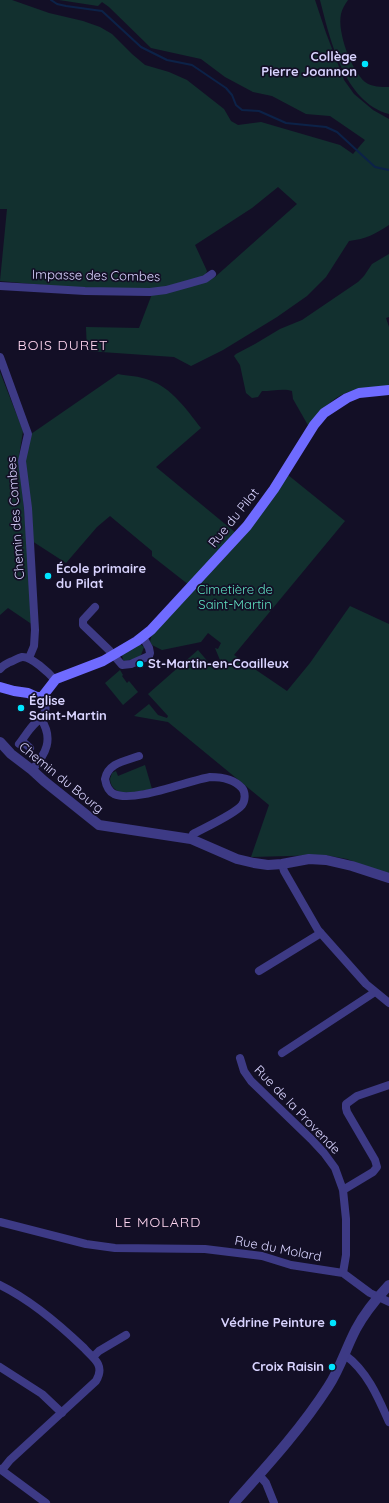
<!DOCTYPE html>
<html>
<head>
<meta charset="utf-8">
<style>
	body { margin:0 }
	canvas { display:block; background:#130f26 }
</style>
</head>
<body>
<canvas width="389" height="1503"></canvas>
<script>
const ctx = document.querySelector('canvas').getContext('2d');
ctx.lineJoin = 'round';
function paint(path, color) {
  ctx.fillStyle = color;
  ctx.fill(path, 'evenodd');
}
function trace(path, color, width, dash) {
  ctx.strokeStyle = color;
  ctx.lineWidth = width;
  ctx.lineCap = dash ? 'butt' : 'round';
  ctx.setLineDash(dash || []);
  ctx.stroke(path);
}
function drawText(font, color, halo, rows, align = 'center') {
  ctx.font = font + ' Quicksand,sans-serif';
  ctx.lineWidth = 3.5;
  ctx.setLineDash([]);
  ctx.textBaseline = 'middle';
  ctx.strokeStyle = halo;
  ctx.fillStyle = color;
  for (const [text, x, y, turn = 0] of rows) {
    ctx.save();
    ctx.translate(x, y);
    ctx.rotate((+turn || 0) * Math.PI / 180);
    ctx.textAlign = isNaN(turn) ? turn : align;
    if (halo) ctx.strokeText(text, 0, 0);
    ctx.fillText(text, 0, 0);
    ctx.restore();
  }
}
paint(new Path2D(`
	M0 0H12L49 13 83 21 100 27 112 34 132 54 145 65 169 72 187 80 224 109 231 121 238 125 261 122 340 145 353 154 365 140 330 116 306 114 272 96 253 92 225 77 201 59 151 48 109 7 102 2 98 6 59 0H315L326 33 344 80 354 94 373 110 389 119V225C375 234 366 239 349 241L326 277 307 296 277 317 223 350 191 366 174 357 87 351 86 327 139 328 152 294 175 289 215 277 297 204 278 187 252 208 195 245 207 271 205 276 150 291 77 288 0 281 7 209H0Z
	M320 0H348C345 4 342 9 341 14 337 32 351 70 365 82 372 87 381 87 389 87V114C344 102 330 39 320 0Z
	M389 254V317L386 318 389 327V387C376 388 361 388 348 392 331 398 319 413 309 427L293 399 292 391C285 388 271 391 262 391L258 397 252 398 246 393 240 365 234 356 236 354 255 344 280 329 302 320 358 282 364 276 372 264Z
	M0 372 23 431 19 456 29 561 33 625 8 608 0 615Z
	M118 374C128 376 139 376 149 380 172 388 186 409 201 428L156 467 236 533 189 585 152 556V551L110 516 97 527 66 563 32 541 24 454 31 434Z
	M288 475 345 521 234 655 287 691 310 663 350 606 389 624V875L347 859 325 855 251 857 269 805 168 722 134 716 149 704 158 715 167 718 168 716 148 694 198 650 215 670 222 665 215 648 218 649 221 643 208 633 201 642 162 650 152 645 150 642 152 634Z
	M140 644 144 647 141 655 137 658 125 661 123 660 122 655Z
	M120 670 123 675 122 676 127 683 129 681 138 692 123 705 105 683Z
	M145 765 152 789C139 791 112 800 110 779L112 773 116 771 118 776Z`), '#12302f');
trace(new Path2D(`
	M51 0 57 4 66 6 102 11 141 47 167 60 192 65 226 88 232 95 236 105 242 110 259 111 286 123 326 127 337 132 375 167 389 170`), '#0c2248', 2);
trace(new Path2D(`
	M0 286 85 291 150 292 166 290 191 283 205 279 212 274
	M0 357 28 434 22 461 28 508 35 630 34 646 29 658
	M95 607 83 620V625L110 651 122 665 131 664 149 656 150 653 149 648 143 637
	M0 669C3 665 6 664 10 662 14 661 17 658 22 657 31 656 49 673 55 680
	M22 741 30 748
	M19 744C23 739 26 734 30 729 39 717 52 714 42 697
	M139 756C125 761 108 763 105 779 106 785 108 791 114 794 134 803 187 781 210 777 220 777 234 779 242 788 246 793 245 801 242 805 235 814 204 828 193 834L191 839
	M32 770C46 754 54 739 41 719
	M282 864 284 871 318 930 366 984 389 1003
	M259 971 321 933
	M282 1053 375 992
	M240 1058 244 1071 251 1081 311 1139 324 1153 335 1168 343 1190 346 1219V1255L343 1273
	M343 1190 373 1172 377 1167 375 1160 347 1112 346 1108V1104L357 1096 389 1085
	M0 1222 86 1244 115 1248 205 1249 262 1256 291 1265 343 1273 370 1293 389 1302
	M0 1285C31 1300 59 1324 84 1348 88 1353 95 1358 98 1364 101 1370 99 1376 96 1381L10 1460 2 1470
	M345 1355C367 1371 378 1397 389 1422
	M93 1357 99 1351 126 1335
	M0 1367 42 1394 62 1413
	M0 1469 46 1503
	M259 1475 266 1483 274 1503`), '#3d3a85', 8);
trace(new Path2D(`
	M0 742 11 754 32 770 44 781 99 825 191 839 237 859 254 863 268 865 282 864 309 859 326 860 352 866 389 878
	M234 1503C267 1466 301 1429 328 1387 340 1369 346 1348 356 1329 365 1312 376 1299 389 1285`), '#3d3a85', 10);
trace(new Path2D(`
	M0 687 14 691 28 693 37 697H42L56 679 103 661 137 641 151 630 247 526 274 489 314 425 324 413 347 398 359 393 389 390`), '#6f6bff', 10);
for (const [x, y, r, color] of [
	[365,64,4,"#00e5ff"],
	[48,576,4,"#00e5ff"],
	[140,664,4,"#00e5ff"],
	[21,708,4,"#00e5ff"],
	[333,1323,4,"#00e5ff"],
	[332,1367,4,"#00e5ff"]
]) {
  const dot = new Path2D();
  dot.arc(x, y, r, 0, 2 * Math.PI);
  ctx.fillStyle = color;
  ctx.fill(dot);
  trace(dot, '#130f26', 1.5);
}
drawText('bold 13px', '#d9d4ff', '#130f26', [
	["Collège",357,57],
	["Pierre Joannon",357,72],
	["École primaire",56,569,"left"],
	["du Pilat",56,584,"left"],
	["St-Martin-en-Coailleux",148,664,"left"],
	["Église",29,701,"left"],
	["Saint-Martin",29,716,"left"],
	["Védrine Peinture",325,1323],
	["Croix Raisin",324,1367]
], 'right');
drawText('13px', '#d9d4ff', '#130f26', [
	["Impasse des Combes",96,276,1],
	["Chemin des Combes",16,518,-94],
	["Rue du Pilat",234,518,-51],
	["Chemin du Bourg",61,778,39],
	["Rue de la Provende",297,1110,46],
	["Rue du Molard",278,1249,11]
]);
drawText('13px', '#5fe0c0', '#130f26', [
	["Cimetière de",235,590],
	["Saint-Martin",235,605]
]);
ctx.letterSpacing = '1px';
drawText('14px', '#ffd6f0', '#130f26', [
	["BOIS DURET",63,346],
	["LE MOLARD",158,1223]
]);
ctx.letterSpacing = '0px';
</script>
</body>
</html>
